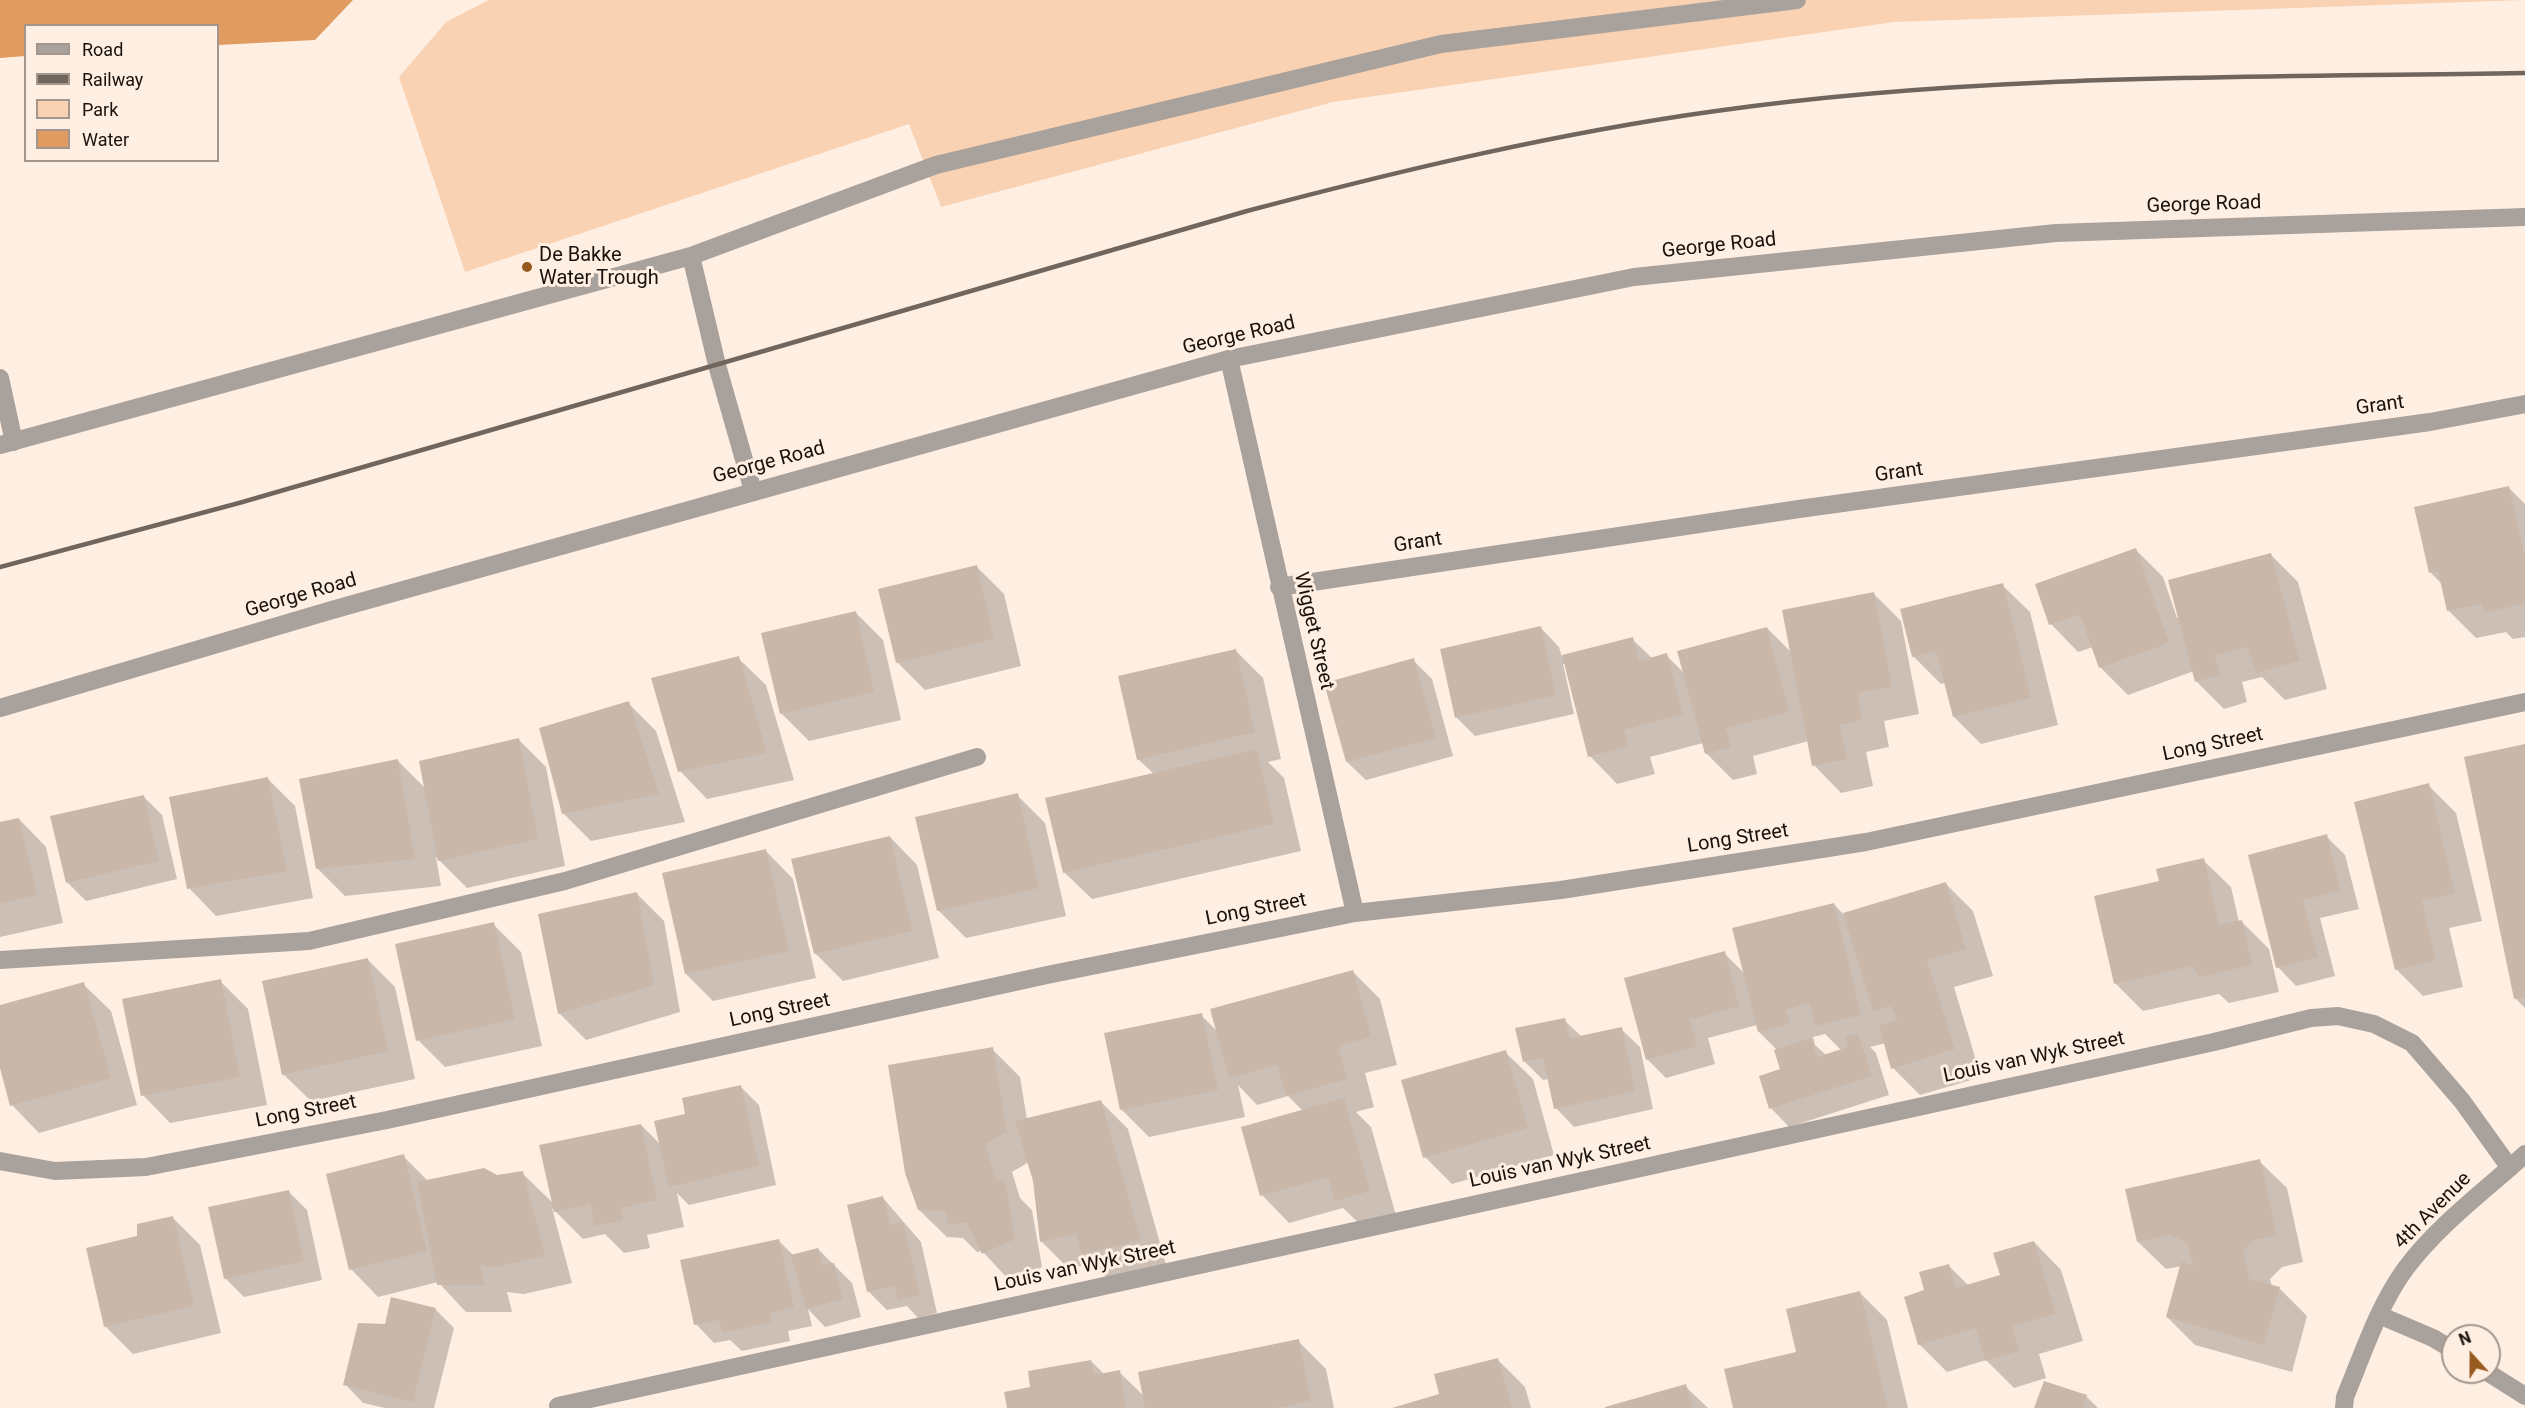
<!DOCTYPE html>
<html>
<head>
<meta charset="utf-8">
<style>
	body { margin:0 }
	#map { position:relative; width:2525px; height:1408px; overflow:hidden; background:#ffefe3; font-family:Roboto,sans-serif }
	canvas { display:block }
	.legend { position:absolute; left:24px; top:24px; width:195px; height:138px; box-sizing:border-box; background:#ffefe3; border:2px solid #a3968d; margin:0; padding:8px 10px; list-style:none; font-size:18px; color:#18110c }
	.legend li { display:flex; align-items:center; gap:12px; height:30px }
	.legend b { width:30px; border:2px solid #a3968d }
	.north { position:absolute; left:2441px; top:1324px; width:60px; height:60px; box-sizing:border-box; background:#ffefe3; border:2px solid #a3968d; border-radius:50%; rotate:339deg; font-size:16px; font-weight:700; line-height:24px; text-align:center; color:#18110c }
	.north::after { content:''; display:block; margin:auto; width:21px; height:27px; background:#975a1e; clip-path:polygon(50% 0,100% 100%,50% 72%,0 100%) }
</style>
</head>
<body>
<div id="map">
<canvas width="2525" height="1408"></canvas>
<ul class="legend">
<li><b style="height:8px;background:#a9a19b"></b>Road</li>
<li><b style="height:8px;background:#70665e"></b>Railway</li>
<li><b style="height:16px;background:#f9d2b3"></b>Park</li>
<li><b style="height:16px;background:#df9b60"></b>Water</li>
</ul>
<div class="north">N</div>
</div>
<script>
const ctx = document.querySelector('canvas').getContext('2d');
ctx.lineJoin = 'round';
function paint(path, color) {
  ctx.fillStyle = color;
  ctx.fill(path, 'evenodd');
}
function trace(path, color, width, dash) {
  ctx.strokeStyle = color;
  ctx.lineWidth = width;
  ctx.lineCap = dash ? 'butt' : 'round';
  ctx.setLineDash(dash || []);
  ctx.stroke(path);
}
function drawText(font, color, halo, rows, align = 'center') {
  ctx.font = font + ' Roboto,sans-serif';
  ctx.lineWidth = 6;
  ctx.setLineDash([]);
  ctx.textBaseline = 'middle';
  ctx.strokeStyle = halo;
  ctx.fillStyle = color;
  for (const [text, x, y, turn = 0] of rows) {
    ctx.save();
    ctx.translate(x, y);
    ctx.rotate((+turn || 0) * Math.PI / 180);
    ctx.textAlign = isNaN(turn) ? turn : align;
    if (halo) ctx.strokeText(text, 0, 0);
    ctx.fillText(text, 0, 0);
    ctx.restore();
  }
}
paint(new Path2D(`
	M489 0H2525L1894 22 1333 102 941 207 909 124 465 272 399 77 446 22Z`), '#f9d2b3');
paint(new Path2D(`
	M0 0H353L315 40 218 45V26H26L25 56 0 58Z`), '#df9b60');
paint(new Path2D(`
	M2508 487 2525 504V637L2513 639 2506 632 2476 638 2449 611 2443 585 2431 573 2416 508Z
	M2135 549 2163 577 2177 618 2271 555 2298 582 2327 689 2285 700 2262 677 2242 682 2247 702 2224 709 2196 681 2194 671 2128 695 2100 667 2093 647 2078 652 2051 624Z
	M976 566 1004 594 1021 666 925 690 897 662Z
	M2002 585 2030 612 2058 725 1981 744 1954 717 1945 683 1941 684 1913 656Z
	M1873 593 1901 621 1919 714 1884 721 1889 747 1866 752 1873 786 1841 793 1814 765 1809 741 1753 756 1757 774 1733 780 1706 753 1703 743 1650 757 1655 774 1617 784 1590 756 1566 664H1563L1574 714 1475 736 1456 717 1541 628 1559 647 1562 657 1632 639 1653 659 1666 655 1685 674 1767 628 1792 653Z
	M856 613 883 640 901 720 809 741 781 713Z
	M1235 650 1263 678 1281 759 1268 762 1284 778 1301 851 1092 899 1064 872 1154 774 1138 759Z
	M738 658 766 685 794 780 707 799 680 771Z
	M1413 660 1432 679 1453 756 1366 780 1347 762 1326 684Z
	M628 703 656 731 685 822 591 841 563 813Z
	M518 739 546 767 565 866 467 888 436 857 441 886 345 896 317 868 398 761 426 789Z
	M2525 746V1008L2515 998Z
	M268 779 295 806 313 898 216 916 189 888Z
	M2428 785 2456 813 2482 921 2449 928 2463 987 2423 996 2396 969Z
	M1017 795 1045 823 1066 916 966 938 938 910Z
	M143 796 162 815 177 879 86 901 68 883Z
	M19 819 46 847 63 923 0 937V823Z
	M2326 836 2345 855 2359 909 2320 918 2335 976 2296 986 2278 967Z
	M890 837 917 865 939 958 843 981 815 953Z
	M766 851 793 879 816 978 713 1001 686 974Z
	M2203 860 2231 887 2239 922H2242L2269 949 2279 992 2229 1003 2219 994 2143 1011 2116 984 2096 897 2161 882Z
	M1946 884 1973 911 1993 976 1954 987 1981 1077 1920 1095 1893 1068 1886 1043 1870 1047 1876 1053 1889 1095 1789 1127 1771 1108 1782 1070 1778 1051 1759 1032 1757 1025 1708 1038 1715 1064 1666 1078 1647 1059 1724 953 1745 974 1834 904 1844 915ZM1825 1034 1842 1051 1826 1055 1815 1045 1813 1037Z
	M636 893 664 921 680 1012 586 1040 559 1013Z
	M493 924 521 952 542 1046 445 1067 418 1040Z
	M367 959 395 987 415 1079 311 1101 283 1074Z
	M1352 971 1380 999 1397 1065 1365 1073 1374 1107 1356 1112 1371 1127 1397 1219 1364 1228 1343 1208 1289 1223 1262 1195 1303 1111 1288 1096 1257 1105 1238 1085 1245 1117 1149 1137 1122 1110 1106 1035 1201 1015 1217 1031Z
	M220 981 248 1009 267 1105 170 1123 143 1095Z
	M83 984 111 1011 137 1105 39 1133 12 1105 0 1063V1007Z
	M1564 1020 1582 1037 1621 1029 1640 1047 1653 1109 1574 1127 1556 1108 1549 1079 1543 1080 1524 1061Z
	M992 1049 1020 1077 1027 1120 1101 1102 1128 1129 1167 1268 1110 1281 1092 1263 1069 1269 1042 1242 1034 1181 1029 1162 1012 1172 1020 1198 1032 1210 1042 1267 1010 1281 982 1251 977 1252 963 1238 947 1237 919 1210Z
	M1505 1052 1533 1079 1554 1155 1452 1184 1425 1157Z
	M740 1086 759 1105 776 1185 689 1205 677 1193 684 1227 647 1235 650 1248 624 1253 605 1234 583 1239 552 1208 572 1283 524 1294 507 1292 512 1312H466L438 1282 378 1297 351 1269 403 1156 428 1181 522 1173 554 1204 641 1125 661 1145 687 1115Z
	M2259 1161 2287 1188 2303 1262 2282 1267 2270 1279 2272 1287 2280 1289 2307 1316 2292 1372 2195 1345 2167 1317 2182 1266 2166 1269 2138 1242Z
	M288 1191 307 1210 322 1280 244 1297 225 1278Z
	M883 1198 921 1242 937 1313 918 1318 907 1306 887 1310 869 1292Z
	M173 1218 200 1245 221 1333 133 1354 105 1326 139 1237Z
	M778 1240 794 1256 818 1249 852 1283 861 1317 825 1327 808 1309 812 1326 788 1331 790 1341 742 1351 730 1340 714 1343 696 1324Z
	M2034 1242 2061 1270 2083 1341 2039 1354 2046 1378 2014 1388 1986 1360 1947 1372 1919 1344 1926 1291 1948 1265 1969 1286 2002 1276Z
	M1859 1292 1887 1320 1908 1408H1735L1798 1353Z
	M435 1309 454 1328 434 1408H385L363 1403 345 1384 386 1325Z
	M1298 1341 1326 1369 1334 1408H1008L1032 1389 1091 1361 1104 1374 1119 1372 1144 1396Z
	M1498 1360 1525 1387 1531 1408H1395L1441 1396Z
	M2045 1382 2087 1397 2098 1408H2035Z
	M1685 1386 1708 1408H1609Z`), '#0003');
paint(new Path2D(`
	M2509 486 2525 557V603L2485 613 2482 604 2447 611 2438 571 2429 573 2414 507Z
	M2136 548 2169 643 2099 668 2080 615 2049 625 2035 584Z
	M2271 553 2300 661 2256 673 2248 647 2215 655 2220 675 2195 682 2168 580Z
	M977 565 994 639 896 663 878 589Z
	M2003 583 2031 698 1953 717 1936 651 1912 657 1900 609Z
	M1874 592 1892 687 1858 693 1862 720 1840 725 1847 759 1812 766 1782 610Z
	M856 611 874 692 780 714 761 633Z
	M1541 626 1556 695 1455 718 1440 649Z
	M1767 627 1789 712 1726 728 1731 747 1705 754 1677 651Z
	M1633 637 1639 661 1667 653 1683 714 1624 730 1628 746 1588 757 1562 655Z
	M1236 649 1255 732 1137 760 1118 676Z
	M739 656 767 753 678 772 651 678Z
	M1414 658 1436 738 1346 762 1324 683Z
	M629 701 659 794 562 814 539 728Z
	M519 738 538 839 438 861 419 761Z
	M2525 744V997L2514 999 2464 757Z
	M1257 749 1274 824 1063 873 1045 798Z
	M398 759 415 859 316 869 299 779Z
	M268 777 287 871 187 889 169 797Z
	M2429 783 2455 893 2422 901 2436 960 2395 970 2354 802Z
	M1018 793 1039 888 937 911 915 817Z
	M144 795 159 861 66 883 50 816Z
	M19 818 37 895 0 904V822Z
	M2327 834 2341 890 2303 900 2318 957 2276 968 2248 855Z
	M890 836 912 931 814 954 791 859Z
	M766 849 789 951 685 974 662 873Z
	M2204 858 2219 925 2242 920 2252 965 2200 977 2192 966 2114 984 2094 896 2159 881 2156 869Z
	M1946 882 1966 949 1927 960 1955 1049 1891 1069 1879 1026 1897 1020 1892 1006 1873 1011 1843 913Z
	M637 892 654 985 558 1014 538 914Z
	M1834 903 1861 1015 1815 1026 1810 1003 1786 1010 1790 1024 1758 1032 1732 928Z
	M494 922 515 1019 416 1041 395 944Z
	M1725 951 1739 1006 1690 1020 1697 1046 1646 1060 1624 978Z
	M368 958 388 1051 282 1075 262 981Z
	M1353 970 1371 1037 1338 1046 1347 1079 1286 1096 1277 1065 1229 1078 1210 1009Z
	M221 979 240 1077 141 1096 122 999Z
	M84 982 111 1078 10 1106 0 1068V1005Z
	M1202 1013 1218 1090 1120 1110 1104 1033Z
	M1565 1018 1570 1038 1622 1027 1635 1091 1554 1109 1543 1058 1523 1062 1515 1028Z
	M1858 1033 1872 1076 1769 1109 1759 1076 1780 1069 1774 1050 1811 1038 1817 1057 1848 1047 1845 1037Z
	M993 1047 1007 1132 985 1144 996 1180 1005 1181 1015 1239 982 1254 967 1222 948 1225 946 1211 918 1210 905 1173 888 1065Z
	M1506 1050 1528 1128 1423 1158 1401 1080Z
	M741 1085 759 1166 669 1187 654 1121 685 1114 682 1098Z
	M1344 1098 1370 1191 1335 1201 1328 1177 1260 1196 1241 1127Z
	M1101 1100 1141 1240 1081 1254 1076 1234 1040 1242 1033 1181 1015 1121Z
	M641 1124 657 1200 621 1208 623 1220 595 1226 590 1204 554 1212 539 1145Z
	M404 1154 427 1251 349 1270 326 1174Z
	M2260 1159 2277 1235 2254 1240 2243 1251 2249 1279 2280 1287 2264 1345 2166 1317 2181 1262 2193 1265 2187 1243 2171 1235 2137 1242 2125 1189Z
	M484 1168 497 1175 523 1171 545 1256 496 1267 480 1266 485 1285H437L417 1182Z
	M289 1190 304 1261 224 1279 208 1207Z
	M883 1196 890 1225 903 1222 920 1295 898 1300 895 1286 867 1292 847 1205Z
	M173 1216 194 1306 104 1327 86 1248 137 1236V1224Z
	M779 1239 794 1307 770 1313 772 1322 722 1333 719 1320 694 1325 680 1260Z
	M2034 1241 2056 1314 2012 1326 2019 1351 1985 1361 1976 1328 1918 1345 1904 1297 1924 1290 1919 1272 1949 1264 1956 1288 2000 1275 1993 1253Z
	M818 1248 823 1265 834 1263 843 1299 806 1309 791 1255Z
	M1860 1291 1888 1408H1733L1724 1369 1796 1352 1786 1309Z
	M391 1297 436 1308 413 1402 343 1385 358 1323 385 1324Z
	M1299 1339 1311 1401 1276 1408H1145L1138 1372Z
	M1498 1358 1512 1408H1392L1439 1394 1434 1374Z
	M1091 1360 1094 1375 1120 1370 1126 1408H1007L1004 1392 1030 1387 1028 1371Z
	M2044 1381 2087 1395 2083 1408H2034Z
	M1686 1384 1693 1408H1605V1407Z`), '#c9b7a9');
trace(new Path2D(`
	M0 378 14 442
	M0 445 691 256
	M753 491 717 365 691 256 936 165 1441 44 1797 0`), '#a9a19b', 18);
trace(new Path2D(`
	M1229 359 1355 913
	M1279 587 1799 509 2430 422 2525 404
	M0 960 309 941 565 881 977 757
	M0 1161 55 1171 146 1167 387 1120 1047 975 1355 913 1561 890 1866 842 2525 702
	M2379 1315 2433 1338 2453 1350
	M2487 1372 2525 1396
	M558 1406 2214 1042 2311 1018 2338 1016 2374 1024 2412 1043 2462 1101 2510 1168
	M2344 1408 2345 1397C2363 1354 2378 1306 2406 1268 2439 1224 2485 1191 2525 1154`), '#a9a19b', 18);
trace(new Path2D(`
	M0 708 332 610 1229 359 1634 277 2056 233 2525 217`), '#a9a19b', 18);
trace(new Path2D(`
	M0 567 239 503 1247 211C1402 170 1557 133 1716 111 1983 73 2256 78 2525 73`), '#70665e', 4.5);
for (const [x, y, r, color] of [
	[527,267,6,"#975a1e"]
]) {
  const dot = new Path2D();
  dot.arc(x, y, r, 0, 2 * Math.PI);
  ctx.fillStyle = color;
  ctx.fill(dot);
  trace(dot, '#ffefe3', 2);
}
drawText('20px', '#18110c', '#ffefe3', [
	["George Road",2204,205,-2],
	["George Road",1719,246,-6],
	["George Road",1239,336,-13],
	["Grant",2380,406,-8],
	["George Road",769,463,-15],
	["Grant",1899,473,-8],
	["Grant",1418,543,-9],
	["George Road",301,596,-16],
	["Wigget Street",1313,631,77],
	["Long Street",2213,745,-12],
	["Long Street",1738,839,-9],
	["Long Street",1256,910,-11],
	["Long Street",780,1011,-12],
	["Louis van Wyk Street",2034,1058,-12],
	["Long Street",306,1112,-11],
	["Louis van Wyk Street",1560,1163,-12],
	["4th Avenue",2433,1211,-45],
	["Louis van Wyk Street",1085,1267,-12]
]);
drawText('20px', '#18110c', '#ffefe3', [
	["De Bakke",539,256],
	["Water Trough",539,279]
], 'left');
</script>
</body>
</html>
